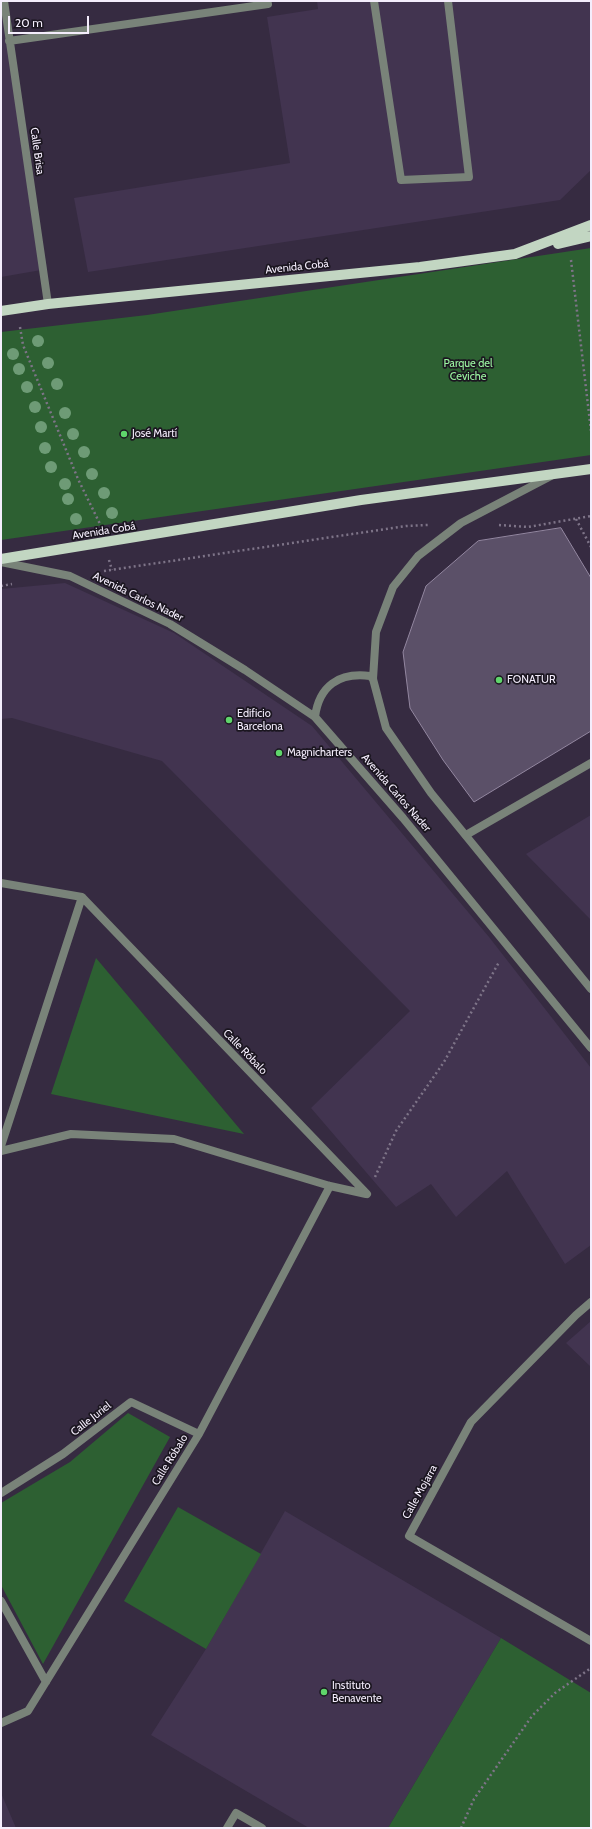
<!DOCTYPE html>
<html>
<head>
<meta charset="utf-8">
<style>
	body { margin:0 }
	#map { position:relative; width:592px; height:1829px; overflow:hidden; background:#362b41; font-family:Cabin,sans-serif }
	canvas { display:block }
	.frame { position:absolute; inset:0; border:2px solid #f4edfc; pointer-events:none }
	.scale { position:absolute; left:8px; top:16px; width:81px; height:18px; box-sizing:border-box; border:2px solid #f4edfc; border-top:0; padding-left:5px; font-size:12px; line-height:14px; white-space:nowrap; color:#f4edfc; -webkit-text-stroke:3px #1b1620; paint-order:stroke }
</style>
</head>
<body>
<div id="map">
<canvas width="592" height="1829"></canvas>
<div class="frame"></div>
<div class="scale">20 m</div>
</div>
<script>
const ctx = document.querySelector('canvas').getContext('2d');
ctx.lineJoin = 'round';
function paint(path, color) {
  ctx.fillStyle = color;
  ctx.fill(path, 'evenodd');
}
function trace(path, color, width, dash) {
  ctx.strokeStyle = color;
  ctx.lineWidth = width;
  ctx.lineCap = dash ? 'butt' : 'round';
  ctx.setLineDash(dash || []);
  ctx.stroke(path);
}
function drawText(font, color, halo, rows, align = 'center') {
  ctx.font = font + ' Cabin,sans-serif';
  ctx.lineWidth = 3.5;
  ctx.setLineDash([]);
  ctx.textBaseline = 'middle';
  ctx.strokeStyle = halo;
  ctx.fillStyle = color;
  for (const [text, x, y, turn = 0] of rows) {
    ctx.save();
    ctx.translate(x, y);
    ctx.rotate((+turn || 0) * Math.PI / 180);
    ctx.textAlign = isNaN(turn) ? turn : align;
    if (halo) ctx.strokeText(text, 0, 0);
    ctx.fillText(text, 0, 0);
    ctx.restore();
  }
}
paint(new Path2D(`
	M317 1H591V170L560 200 88 272 74 198 290 163 267 17 318 9Z
	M1 3 47 269 1 277Z
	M65 583 174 633 312 726 489 937 591 1068V1245L565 1264 507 1171 456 1217 431 1184 396 1207 311 1108 410 1011 162 761 12 718 1 719V589Z
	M591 815V920L526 854Z
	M591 1321V1367L566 1343Z
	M285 1511 501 1638 388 1828H309L151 1735 206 1649Z
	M1 1793 16 1828H1Z`), '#423450');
paint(new Path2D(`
	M591 248V455L1 540V332L147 315Z
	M96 958 244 1134 51 1094Z
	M128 1413 170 1437 43 1664 1 1585V1503L70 1462Z
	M178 1507 261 1554 206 1649 124 1601Z
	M501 1638 591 1693V1828H388Z`), '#2d6032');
const building = new Path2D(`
	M561 528 591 578V731L474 802 443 760 410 708 403 652 426 586 478 541Z`);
paint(building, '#5b5068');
trace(building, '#9387a0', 1);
trace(new Path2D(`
	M571 260 591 431
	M20 327 23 345 78 479 100 524
	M576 519 591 547
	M499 525 528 527 591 516
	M109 560 112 570
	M104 571 406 526 428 525
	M1 586 12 584
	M375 1177 396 1131 444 1062 499 962
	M461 1828 474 1799 532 1716 555 1693 591 1668`), '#7e7488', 2.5, [2, 3]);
trace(new Path2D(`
	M374 1 401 180 469 177 448 1
	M466 835 591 763`), '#798379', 8);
trace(new Path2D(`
	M4 1 48 304
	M9 41 268 4
	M1 883 82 897 367 1194
	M1 1146 82 897
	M1 1151 71 1134 174 1139 330 1186 366 1194
	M591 1302 576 1315 471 1422 409 1536 591 1641
	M1 1493 63 1454 131 1402 199 1434
	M1 1601 46 1682
	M1 1723 28 1711 199 1434 330 1186
	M227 1828 236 1813 262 1828`), '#798379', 8);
trace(new Path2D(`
	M551 476 461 523 418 556 393 587 376 632 373 679 386 728 431 793 591 989
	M1 562 70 576 170 624 245 670 315 717 403 818 591 1048
	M315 717C319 686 339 672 370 676L373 679`), '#798379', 8);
trace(new Path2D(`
	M558 244 591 236
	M1 311 48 304 420 267 515 254 591 225
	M1 559 361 500 591 469`), '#c2d6c2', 10);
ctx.fillStyle = '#6e9b76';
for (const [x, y] of [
	[38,341],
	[13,354],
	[48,363],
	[19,369],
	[57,384],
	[27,387],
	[35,407],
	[65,413],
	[41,427],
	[73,434],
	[45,448],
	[84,452],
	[51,467],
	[92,474],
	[65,484],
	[104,493],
	[68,499],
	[112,513],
	[76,519]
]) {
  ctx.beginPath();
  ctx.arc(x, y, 6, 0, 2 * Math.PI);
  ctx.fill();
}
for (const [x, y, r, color] of [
	[124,434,4,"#5fd56b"],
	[499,680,4,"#5fd56b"],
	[229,720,4,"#5fd56b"],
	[279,753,4,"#5fd56b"],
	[324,1692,4,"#5fd56b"]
]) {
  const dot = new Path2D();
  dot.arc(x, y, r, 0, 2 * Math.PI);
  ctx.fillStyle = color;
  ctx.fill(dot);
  trace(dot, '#1b1620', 1.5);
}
drawText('11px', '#f4edfc', '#1b1620', [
	["Calle Brisa",37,151,82],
	["Avenida Cobá",297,267,-6],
	["Avenida Cobá",104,531,-9],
	["Avenida Carlos Nader",138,597,26],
	["Avenida Carlos Nader",396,793,49],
	["Calle Róbalo",245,1052,46],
	["Calle Juriel",91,1419,-38],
	["Calle Róbalo",170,1460,-58],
	["Calle Mojarra",420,1492,-61]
]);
drawText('11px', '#9cf6a2', '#1b1620', [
	["Parque del",468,364],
	["Ceviche",468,377]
]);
drawText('11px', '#f4edfc', '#1b1620', [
	["José Martí",132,434],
	["FONATUR",507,680],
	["Edificio",237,714],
	["Barcelona",237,727],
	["Magnicharters",287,753],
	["Instituto",332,1686],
	["Benavente",332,1699]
], 'left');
</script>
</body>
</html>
